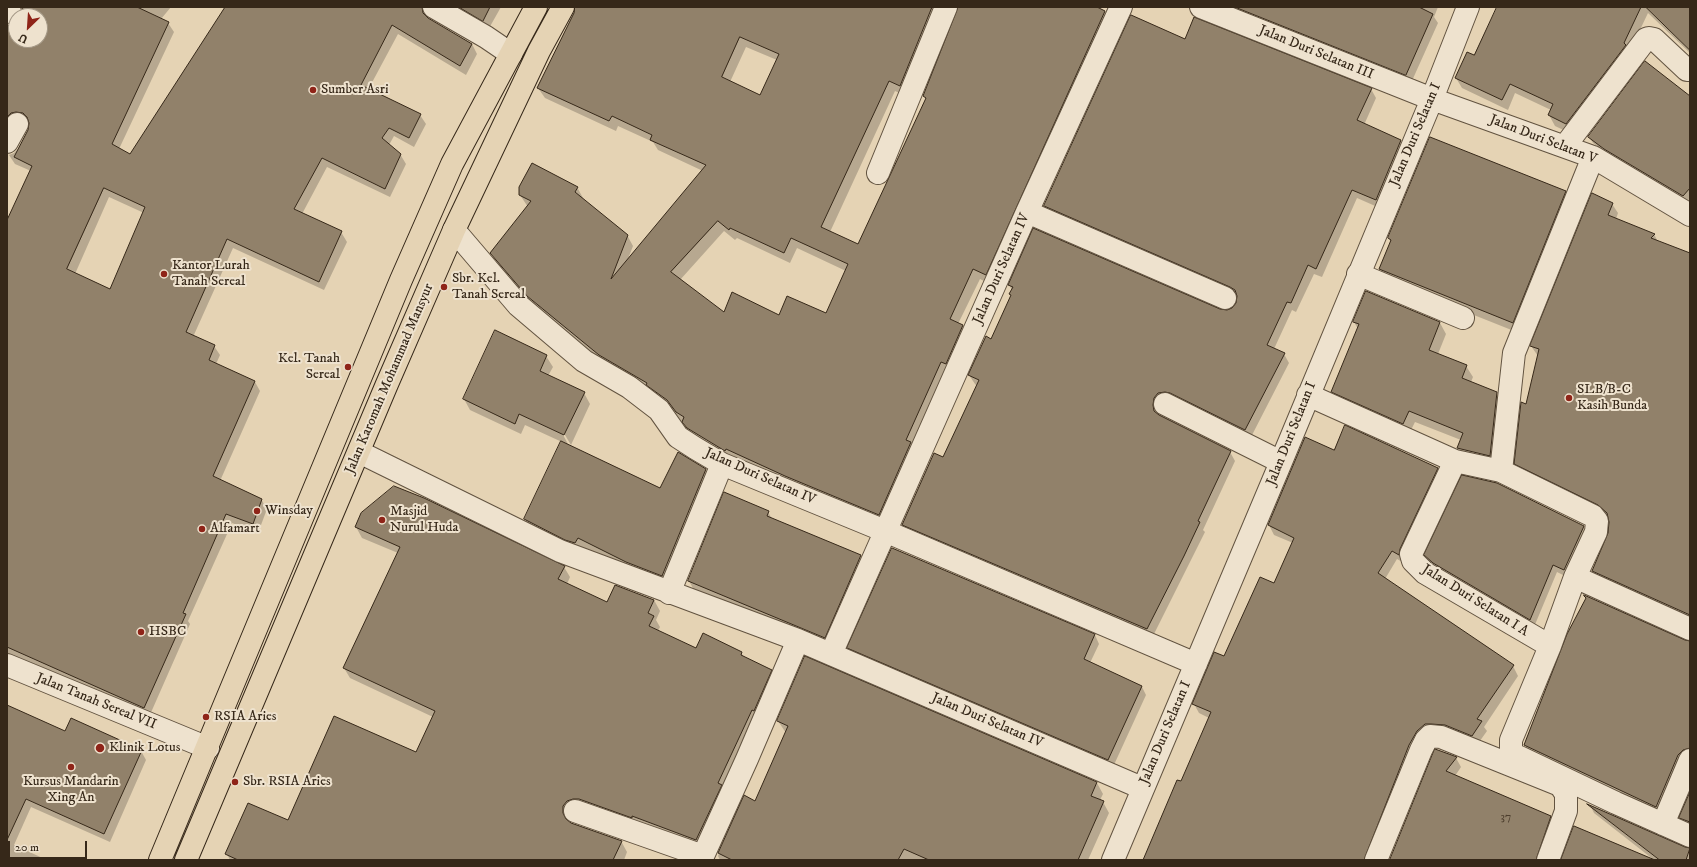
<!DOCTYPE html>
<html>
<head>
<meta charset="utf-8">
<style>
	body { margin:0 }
	#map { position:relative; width:1697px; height:867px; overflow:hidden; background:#e5d3b4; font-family:"IM FELL DW Pica",serif }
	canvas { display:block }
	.frame { position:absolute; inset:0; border:8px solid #362819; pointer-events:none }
	.north { position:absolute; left:8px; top:8px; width:40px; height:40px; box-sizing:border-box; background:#eee2ce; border:1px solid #a49886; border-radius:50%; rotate:205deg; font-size:11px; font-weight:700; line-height:16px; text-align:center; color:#362819 }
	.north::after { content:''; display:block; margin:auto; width:14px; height:18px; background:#8f2418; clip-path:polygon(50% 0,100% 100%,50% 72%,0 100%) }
	.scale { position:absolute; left:8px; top:841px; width:79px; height:18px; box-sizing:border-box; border:2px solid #362819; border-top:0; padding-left:5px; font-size:12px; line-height:14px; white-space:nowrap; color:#362819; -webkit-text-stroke:3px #eee2ce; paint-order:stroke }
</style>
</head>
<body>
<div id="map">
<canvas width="1697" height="867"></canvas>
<div class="frame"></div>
<div class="north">U</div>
<div class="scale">20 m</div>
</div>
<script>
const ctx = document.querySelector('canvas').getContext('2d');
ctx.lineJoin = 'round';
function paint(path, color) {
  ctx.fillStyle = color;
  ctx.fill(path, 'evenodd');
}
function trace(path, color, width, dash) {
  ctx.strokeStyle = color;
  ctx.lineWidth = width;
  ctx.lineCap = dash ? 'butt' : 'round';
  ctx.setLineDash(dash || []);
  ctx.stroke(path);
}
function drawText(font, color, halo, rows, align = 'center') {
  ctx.font = font + ' "IM FELL DW Pica",serif';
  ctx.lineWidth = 4;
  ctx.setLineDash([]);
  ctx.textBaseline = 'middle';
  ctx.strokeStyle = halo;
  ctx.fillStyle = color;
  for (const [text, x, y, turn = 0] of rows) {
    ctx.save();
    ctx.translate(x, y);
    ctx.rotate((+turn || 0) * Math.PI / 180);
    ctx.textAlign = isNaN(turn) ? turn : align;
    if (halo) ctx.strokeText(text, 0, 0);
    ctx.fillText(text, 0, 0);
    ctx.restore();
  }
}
paint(new Path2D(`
	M15 7H171L161 19 168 23 174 32 119 149 130 155 227 7H432L428 10 426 18 472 44 477 54 466 75 398 34 368 90 420 115 426 124 414 147 394 136 389 145 400 154 406 164 390 197 327 167 302 214 341 232 347 242 324 290 233 248 193 337 214 346 220 355 216 364 255 382 260 391 220 481 261 499 267 509 258 533 232 523 188 621 190 624 149 717 7 654V223L31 171 15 164 9 155 14 153 18 149 29 130V122L22 121 7 135V25L16 24V40H40V16H23V12ZM109 197 144 213 110 290 75 274Z
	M449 7H501L488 30Z
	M576 7H946L906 96 895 91 830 232 859 245 926 100 924 96 959 7H1094L1105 12 1111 22 992 285 980 279 958 324 962 326 968 337 885 525 732 459 690 432 674 411 654 395 606 366 534 307 498 264 492 253 528 207 520 195 577 187 583 198 582 200 627 235 633 246 628 259 703 171 658 150 653 142 618 126 616 131 545 98 538 88 575 13ZM746 47 777 60 760 96 730 82ZM724 231 735 240 737 238 790 263 797 248 846 271 826 315 779 316 724 314 680 280Z
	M1219 7H1438L1434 17 1438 23 1411 83Z
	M1498 7H1690V53L1648 13 1629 53 1572 134 1555 126 1549 115 1551 110 1515 93 1508 110 1462 88 1456 78 1475 57Z
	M1185 41 1371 89 1376 98 1364 125 1401 141 1406 150 1382 209 1357 198 1322 277 1314 274 1296 312 1292 310 1274 349 1284 354 1289 363 1250 439 1159 408 1158 414 1230 452 1235 461 1203 530 1205 532 1152 638 908 534 903 525 943 458 977 386 975 384 969 375 991 340 1012 296V290L1009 285 1227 311 1233 309 1237 304 1238 297 1236 296 1050 215 1045 206Z
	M1690 98V198L1687 202 1608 155 1593 143 1589 137Z
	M1565 192 1571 203 1519 333 1386 280 1380 269 1391 243 1389 238Z
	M1612 204 1618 213 1616 219 1654 234 1658 242 1690 254V622L1598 580 1593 571 1609 534V519L1605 514 1521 473 1515 463 1538 356 1531 346Z
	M1354 322 1440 323 1446 334 1438 354 1466 366 1473 377 1471 382 1496 393 1503 404 1496 466 1464 459 1458 448 1461 440 1415 422 1409 434 1338 402 1332 391 1358 329Z
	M496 332 546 356 553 367 548 376 584 393 590 404 571 445 562 430 561 431 569 446 661 489 706 470 713 482 669 587 532 531 525 519 562 442 525 425 521 434 470 410 464 399Z
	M1335 451 1437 469 1443 478 1404 563 1397 559 1385 579 1513 666 1518 676 1484 727 1487 731 1477 745 1437 733 1371 860H1144L1182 783 1209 718 1199 713 1194 704 1274 584 1293 543 1274 535 1269 525Z
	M768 512 772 519 860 556 867 567 831 648 695 592 689 581Z
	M1583 526 1588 534 1569 578 1557 572 1534 627 1438 571 1430 563 1426 555Z
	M356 527 564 567 570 577 567 584 608 604 654 600 660 611 656 620 660 627 658 631 696 650 741 653 745 658 771 671 777 681 702 851 569 818 568 822 621 841 627 852 624 860H230L227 854 416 753 433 717 350 678 344 668 398 553 362 538Z
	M892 549 1095 635 1099 644 1090 663 1142 687 1146 695 1113 767 853 656 849 648Z
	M1585 596 1685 641 1690 642V758L1662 816 1530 755 1525 745 1586 599Z
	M805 658 1097 783 1103 794 1100 800 1103 802 1109 813 1088 860H720L718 856 745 797 756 802 786 733 778 721Z
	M7 706 66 732 141 751 146 760 110 842 31 807 14 845 47 860H7Z
	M1436 750 1456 758 1461 767 1455 776 1550 817 1556 827 1543 860H1391Z
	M1690 795V829L1686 827 1680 817Z
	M1590 805 1685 848 1690 849V860H1654L1594 813Z`), '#0003');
const building = new Path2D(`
	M23 7H137L169 22 112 144 130 154 225 7H422L423 13 428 18 472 44 460 66 392 25 361 85 421 114 409 138 389 128 382 138 401 154 385 189 322 158 294 209 342 231 319 282 227 239 186 332 215 345 209 360 255 381 213 476 262 499 253 524 226 514 183 613 186 614 144 708 7 647V220L32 166 14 157 28 130 29 123 27 117 23 113 16 112 11 113 7 117V25L13 28 16 23V40H40V16H21ZM104 188 145 207 110 289 67 269Z
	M459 7H490L483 21Z
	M575 7H932L900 86 889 81 821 227 858 244 926 98 923 96 958 7H1097L1105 11 986 275 973 269 950 319 963 325 946 364 941 362 906 440 911 442 879 515 785 476 726 449 725 451 687 428 682 422 684 417 676 412 667 400 646 385 647 383 599 355 527 296 490 253 531 201 519 195V187L532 163 578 187 575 192 628 235 611 279 706 165 650 140 652 135 612 116 609 121 537 88 574 13ZM740 37 779 54 760 95 722 77ZM718 221 729 230 730 228 784 253 791 238 848 264 826 313 787 296 779 315 732 292 724 312 671 272Z
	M1235 7H1419L1433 14 1406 75Z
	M1497 7H1641L1624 43 1626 45 1566 124 1548 115 1553 104 1510 84 1502 100 1455 78 1467 52 1474 55Z
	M1646 7H1690V50Z
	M1131 15 1185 39 1194 17 1372 88 1357 120 1401 140 1376 200 1352 190 1316 269 1308 265 1291 303 1287 302 1267 345 1285 353 1245 430 1170 393 1165 392 1158 393 1154 398 1153 405 1154 411 1159 415 1231 451 1198 521 1200 522 1184 556 1147 629 902 525 934 453 943 457 979 380 968 375 986 336 991 339 1011 295 1009 294 1013 287 1008 285 1033 228 1220 309 1227 310 1232 308 1236 303 1237 296 1235 290 1230 287 1044 206Z
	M1645 61 1690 96V188L1683 196 1604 149 1588 137Z
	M1430 137 1566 191 1513 323 1379 269 1391 240 1388 238Z
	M1592 193 1613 203 1608 215 1655 234 1651 238 1690 253V615L1592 571 1608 533 1609 522 1607 513 1598 505 1514 464 1521 402 1526 404 1539 349 1530 346Z
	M1366 291 1440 322 1429 350 1467 365 1462 378 1497 392 1490 456 1457 448 1463 433 1409 411 1403 424 1331 392 1359 324 1353 322Z
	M495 330 547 355 540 371 585 392 564 435 519 414 515 424 463 399Z
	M1345 425 1438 468 1400 549 1399 555 1392 551 1378 573 1514 665 1477 719 1482 721 1472 736 1445 725 1431 724H1425L1417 731 1409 745 1364 860H1143L1177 780 1181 781 1211 712 1192 704 1214 652 1224 656 1260 577 1274 583 1294 538 1268 525 1305 437 1334 450Z
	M561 441 660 488 678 452 706 469 662 576 626 562 578 538 575 543 565 540 524 519Z
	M1462 475 1497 483 1584 526 1564 570 1553 565 1530 620 1433 563 1424 555Z
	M394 486 424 498 565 566 558 579 607 602 615 585 654 600 648 613 654 616 649 626 696 648 703 633 742 652 741 655 772 670 754 711 752 710 718 783 722 785 696 840 632 816V818L579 799H573L567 801 563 806V813L566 819 571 823 622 841 613 860H238L225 854 248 803 288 820 334 716 416 752 435 711 343 668 400 547 355 527 361 513Z
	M724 492 769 511 767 516 861 555 825 638 688 581Z
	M892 548 1095 634 1084 659 1142 686 1108 760 847 648Z
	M1584 595 1685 640 1690 641V748L1683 750 1678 755 1656 807 1524 745 1567 634 1586 598 1584 596Z
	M805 656 1097 782 1091 796 1104 801 1078 860H929L904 849 898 860H732L718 853 744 795 755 801 788 726 777 721Z
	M7 705 65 731 71 718 142 750 104 834 26 799 7 840Z
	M1435 749 1457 757 1446 771 1551 816 1536 860H1390Z
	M1690 792V822L1679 818Z
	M1587 804 1685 847 1690 848 1686 860H1660Z
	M1574 826 1655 860H1561Z`);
paint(building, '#91816a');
trace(building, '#362819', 1);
const minor = new Path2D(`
	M434 7 486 37 511 54
	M1201 7 1432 99 1593 157 1690 215
	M7 10 10 12
	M7 142 17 124
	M1565 146 1646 39 1649 38 1654 39 1687 70H1690
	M878 173 946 7
	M1027 212 1225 298
	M454 230 518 305 584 361 629 387 659 410 678 437 695 448 722 464 885 531 1196 664
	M1358 274 1463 318
	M1308 395 1455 461 1501 471 1593 516 1597 521 1596 532 1575 577 1550 646 1511 740V749L1513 754 1616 803 1690 836
	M1165 404 1281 462
	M359 452 560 551 798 640 1142 788
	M1455 461 1411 554 1413 561 1425 573 1550 646
	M1501 471 1514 353 1593 157
	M1575 577 1690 629
	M669 593 722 464
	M831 654 1027 212 1121 7
	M7 665 208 748
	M575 811 703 856 747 759 798 640
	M1663 824 1690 760
	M1113 860 1281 462 1432 99 1468 7
	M1376 860 1421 750 1426 740 1430 736 1441 737 1560 785 1566 794V811L1548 860`);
const major = new Path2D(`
	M160 860 401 280 452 164 536 7
	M186 860 387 384 454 230 539 51 563 7`);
trace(minor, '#625340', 24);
trace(major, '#362819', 24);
trace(minor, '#eee2ce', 22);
trace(major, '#e5d3b4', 22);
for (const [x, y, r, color] of [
	[313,90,4,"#8f2418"],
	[164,274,4,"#8f2418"],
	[444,287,4,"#8f2418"],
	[348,367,4,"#8f2418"],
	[1569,398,4,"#8f2418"],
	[257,511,4,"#8f2418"],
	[382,520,4,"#8f2418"],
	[202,529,4,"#8f2418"],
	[141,632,4,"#8f2418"],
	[206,717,4,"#8f2418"],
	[100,748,5,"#8f2418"],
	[71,767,4,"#8f2418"],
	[235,782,4,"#8f2418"]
]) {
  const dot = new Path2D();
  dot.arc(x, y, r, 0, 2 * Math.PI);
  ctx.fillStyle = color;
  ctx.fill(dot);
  trace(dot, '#eee2ce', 1.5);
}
drawText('12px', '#4d3e2d', null, [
	["37",1506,818]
]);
drawText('14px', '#362819', '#eee2ce', [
	["Jalan Duri Selatan III",1316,53,22],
	["Jalan Duri Selatan I",1416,135,-67],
	["Jalan Duri Selatan V",1543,140,21],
	["Jalan Duri Selatan IV",1002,269,-66],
	["Jalan Karomah Mohammad Mansyur",390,379,-67],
	["Jalan Duri Selatan I",1292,434,-68],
	["Jalan Duri Selatan IV",760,477,24],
	["Jalan Duri Selatan I A",1475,601,32],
	["Jalan Tanah Sereal VII",96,702,22],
	["Jalan Duri Selatan IV",987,721,23],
	["Jalan Duri Selatan I",1166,733,-67]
]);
drawText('14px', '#362819', '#eee2ce', [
	["Sumber Asri",321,90],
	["Kantor Lurah",172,266],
	["Tanah Sereal",172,282],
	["Sbr. Kel.",452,279],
	["Tanah Sereal",452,295],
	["Kel. Tanah",340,359,"right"],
	["Sereal",340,375,"right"],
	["SLB/B-C",1577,390],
	["Kasih Bunda",1577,406],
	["Winsday",265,511],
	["Masjid",390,512],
	["Nurul Huda",390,528],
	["Alfamart",210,529],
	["HSBC",149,632],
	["RSIA Aries",214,717],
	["Klinik Lotus",109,748],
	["Kursus Mandarin",71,782,"center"],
	["Xing An",71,798,"center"],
	["Sbr. RSIA Aries",243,782]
], 'left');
</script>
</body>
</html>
